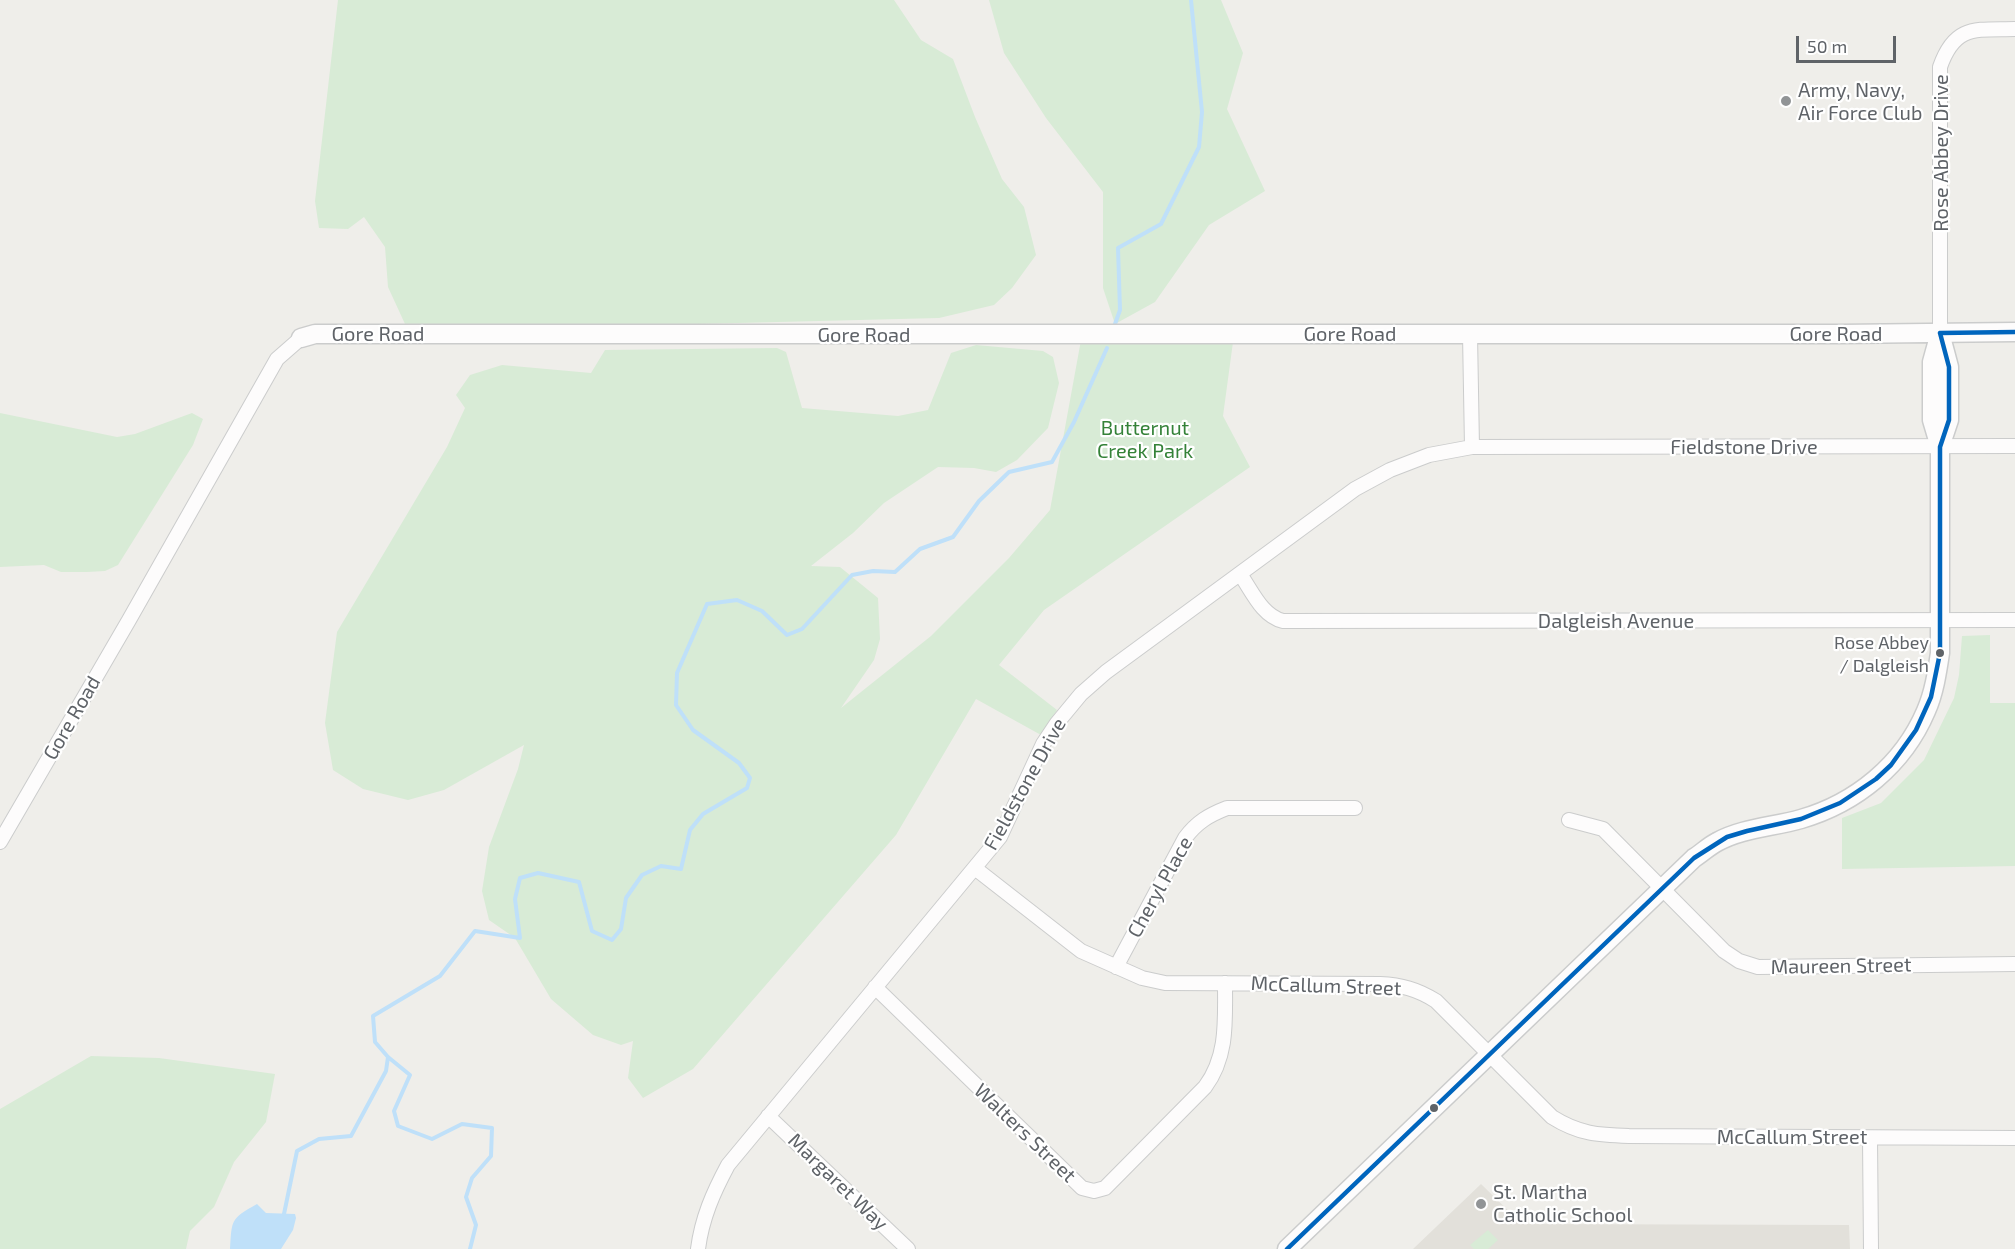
<!DOCTYPE html>
<html>
<head>
<meta charset="utf-8">
<style>
	body { margin:0 }
	#map { position:relative; width:2015px; height:1249px; overflow:hidden; background:#efeeea; font-family:"Exo 2",sans-serif }
	canvas { display:block }
	.scale { position:absolute; left:1796px; top:36px; width:100px; height:27px; box-sizing:border-box; border:3px solid #5f6368; border-top:0; padding-left:8px; font-size:18px; line-height:21px; white-space:nowrap; color:#5f6368; -webkit-text-stroke:4px #fff; paint-order:stroke }
</style>
</head>
<body>
<div id="map">
<canvas width="2015" height="1249"></canvas>
<div class="scale">50 m</div>
</div>
<script>
const ctx = document.querySelector('canvas').getContext('2d');
ctx.lineJoin = 'round';
function paint(path, color) {
  ctx.fillStyle = color;
  ctx.fill(path, 'evenodd');
}
function trace(path, color, width, dash) {
  ctx.strokeStyle = color;
  ctx.lineWidth = width;
  ctx.lineCap = dash ? 'butt' : 'round';
  ctx.setLineDash(dash || []);
  ctx.stroke(path);
}
function drawText(font, color, halo, rows, align = 'center') {
  ctx.font = font + ' "Exo 2",sans-serif';
  ctx.lineWidth = 4.5;
  ctx.setLineDash([]);
  ctx.textBaseline = 'middle';
  ctx.strokeStyle = halo;
  ctx.fillStyle = color;
  for (const [text, x, y, turn = 0] of rows) {
    ctx.save();
    ctx.translate(x, y);
    ctx.rotate((+turn || 0) * Math.PI / 180);
    ctx.textAlign = isNaN(turn) ? turn : align;
    if (halo) ctx.strokeText(text, 0, 0);
    ctx.fillText(text, 0, 0);
    ctx.restore();
  }
}
paint(new Path2D(`
	M1481 1184 1522 1224 1849 1225 1850 1249H1413Z`), '#e2e0da');
paint(new Path2D(`
	M338 0H894L921 40 953 59 975 117 1002 179 1024 207 1036 255 1012 288 994 305 939 318 698 324H405L388 287 385 247 364 217 348 229 319 228 315 201Z
	M989 0H1221L1243 53 1227 109 1265 191 1209 225 1155 302 1115 324 1103 288V192L1046 118 1004 53Z
	M1081 340 1233 342 1223 416 1250 467 1044 610 999 665 1057 710 1041 735 976 699 896 835 693 1069 643 1098 628 1078 633 1041 621 1045 593 1035 551 999 515 938 489 920 482 891 489 847 518 769 524 745 444 790 408 800 363 789 333 770 325 723 337 632 447 447 465 408 456 395 470 375 502 365 591 373 605 350 777 348 786 352 802 408 898 416 928 410 951 353 976 345 1043 351 1053 357 1059 383 1048 428 1017 460 996 472 974 468 938 467 884 503 853 533 811 566 840 567 878 598 880 639 874 660 841 708 931 636 1009 558 1050 510Z
	M0 413 117 437 135 434 192 413 203 419 193 445 118 565 105 571 87 572H61L44 565 0 567Z
	M1990 635V703H2015V866L1842 869V818L1881 803 1924 760 1954 698 1959 675 1962 636Z
	M91 1056 159 1058 275 1074 266 1122 234 1162 214 1207 190 1231 186 1249H0V1109Z
	M1488 1230 1498 1240 1488 1249H1474L1470 1245Z`), '#d8ebd6');
paint(new Path2D(`
	M257 1204 266 1213 295 1214 296 1218 293 1230 281 1249H230C232 1220 230 1219 257 1204Z`), '#bfe0f9');
trace(new Path2D(`
	M1115 324 1120 310 1118 248 1161 224 1199 147 1202 112 1191 0
	M284 1214 297 1151 319 1139 351 1136 386 1071 388 1057
	M470 1249 476 1225 466 1197 472 1178 491 1156 492 1128 462 1124 432 1139 398 1126 394 1111 410 1075 388 1057 375 1042 373 1016 440 976 475 931 520 938 515 899 520 878 538 873 579 882 592 931 612 940 621 929 626 898 642 875 661 866 681 869 690 830 703 814 747 788 750 778 739 763 693 730 676 705 677 673 707 604 737 600 762 611 787 635 802 629 852 575 873 571 895 572 920 549 953 537 979 501 1009 472 1052 462 1074 422 1107 348`), '#bfe0f9', 4);
const minor = new Path2D(`
	M1940 333V67C1955 24 1976 30 2015 29
	M1470 334 1472 447
	M1240 574C1252 591 1262 616 1283 621L2015 620
	M1569 820 1603 829 1724 951 1739 961 1758 967 2015 964
	M0 842 129 620 277 359 301 338
	M976 869 1081 951 1142 978 1165 983 1380 984C1401 985 1417 989 1436 1001L1552 1117C1579 1134 1598 1135 1629 1136L2015 1138
	M1116 967 1185 838C1197 822 1209 815 1227 808H1355
	M875 987 1082 1188 1094 1191 1105 1188 1205 1087C1228 1056 1225 1021 1225 983
	M768 1116 908 1249
	M1870 1138 1871 1249
	M698 1249C702 1218 713 1193 728 1165L1000 837 1043 744 1057 723 1081 694 1106 672 1355 489 1390 470 1429 455 1472 447 2015 446`);
const tertiary = new Path2D(`
	M1940 333 1949 367V420L1940 447
	M301 338 315 334H1841L2015 332
	M1287 1249 1694 858C1702 853 1709 846 1717 842 1742 828 1773 827 1801 819 1856 803 1903 765 1926 711 1934 693 1937 673 1940 653V447L1932 420V362L1940 333`);
trace(minor, '#cbcccc', 16);
trace(tertiary, '#cbcccc', 21);
trace(minor, '#fdfcfc', 14);
trace(tertiary, '#fdfcfc', 18);
trace(new Path2D(`
	M1287 1249 1694 858 1727 837 1747 831 1801 819 1840 803 1876 779 1891 765 1916 730 1931 697 1940 653V447L1949 420V367L1940 333 2015 332`), '#0065bd', 4.5);
for (const [x, y, r, color] of [
	[1786,101,6,"#919496"],
	[1940,653,5,"#5f6368"],
	[1434,1108,5,"#5f6368"],
	[1481,1204,6,"#919496"]
]) {
  const dot = new Path2D();
  dot.arc(x, y, r, 0, 2 * Math.PI);
  ctx.fillStyle = color;
  ctx.fill(dot);
  trace(dot, '#fff', 2);
}
drawText('18px', '#5f6368', '#fff', [
	["Rose Abbey",1929,643],
	["/ Dalgleish",1929,666]
], 'right');
drawText('20px', '#5f6368', '#fff', [
	["Army, Navy,",1798,90],
	["Air Force Club",1798,113],
	["St. Martha",1493,1192],
	["Catholic School",1493,1215]
], 'left');
drawText('20px', '#5f6368', '#fff', [
	["Rose Abbey Drive",1941,153,-90],
	["Gore Road",378,334],
	["Gore Road",1350,334],
	["Gore Road",1836,334],
	["Gore Road",864,335],
	["Fieldstone Drive",1744,447],
	["Dalgleish Avenue",1616,621],
	["Gore Road",72,718,-60],
	["Fieldstone Drive",1025,784,-61],
	["Cheryl Place",1160,887,-61],
	["Maureen Street",1841,966,-1],
	["McCallum Street",1326,986,2],
	["Walters Street",1025,1133,44],
	["McCallum Street",1792,1137],
	["Margaret Way",838,1182,44]
]);
drawText('20px', '#348238', '#fff', [
	["Butternut",1145,428],
	["Creek Park",1145,451]
]);
</script>
</body>
</html>
